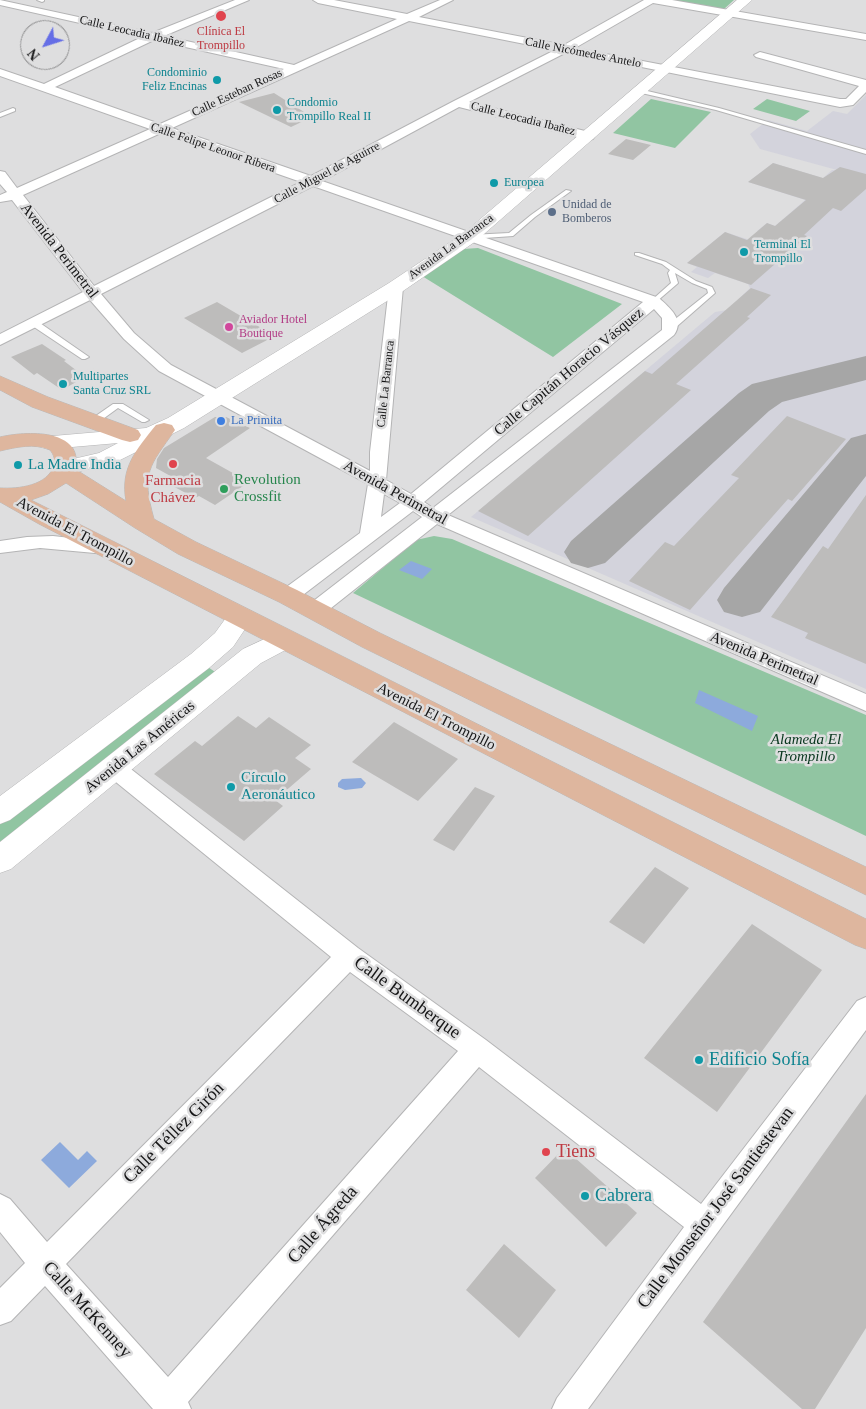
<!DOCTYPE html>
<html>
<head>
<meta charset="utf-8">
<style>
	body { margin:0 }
	#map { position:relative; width:866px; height:1409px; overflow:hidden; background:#dededf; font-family:Georgia,serif }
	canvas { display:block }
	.north { position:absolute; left:20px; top:20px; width:50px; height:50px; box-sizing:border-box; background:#dededf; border:1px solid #8e8e8f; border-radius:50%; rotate:230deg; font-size:14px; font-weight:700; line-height:20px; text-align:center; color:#161617 }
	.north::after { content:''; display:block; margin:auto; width:18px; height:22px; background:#656ee6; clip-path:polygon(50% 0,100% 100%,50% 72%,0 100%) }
</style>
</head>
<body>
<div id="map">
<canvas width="866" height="1409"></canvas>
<div class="north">N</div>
</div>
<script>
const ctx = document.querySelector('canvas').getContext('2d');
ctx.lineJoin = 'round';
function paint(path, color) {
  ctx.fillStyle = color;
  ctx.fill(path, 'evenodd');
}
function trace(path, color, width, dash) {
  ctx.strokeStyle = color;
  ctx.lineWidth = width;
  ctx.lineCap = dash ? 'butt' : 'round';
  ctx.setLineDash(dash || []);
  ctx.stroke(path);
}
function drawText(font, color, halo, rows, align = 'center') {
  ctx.font = font + ' Georgia,serif';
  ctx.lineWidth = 5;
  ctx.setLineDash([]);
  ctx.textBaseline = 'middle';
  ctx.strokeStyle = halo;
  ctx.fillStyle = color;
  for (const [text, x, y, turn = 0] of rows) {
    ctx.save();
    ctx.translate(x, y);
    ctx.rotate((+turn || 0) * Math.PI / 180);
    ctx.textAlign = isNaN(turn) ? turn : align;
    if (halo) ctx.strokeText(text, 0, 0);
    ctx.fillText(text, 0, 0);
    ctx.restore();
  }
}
paint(new Path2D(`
	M866 95V689L471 517 715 312 727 310 750 288 748 284 715 273 708 278 691 272 697 267 687 263 725 232 753 241 763 233 757 231 767 223 775 226 805 200 748 182 773 163 823 178 832 170H837L760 149 750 134 768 120 807 131 833 111 847 114Z`), '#d3d3dc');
paint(new Path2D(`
	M672 0H734L724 9Z
	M651 99 711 112 675 148 613 133Z
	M767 99 810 111 796 121 753 109Z
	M478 248 622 304 553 357 422 276 463 249Z
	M434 536 452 539 866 715V836L353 593 416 540Z
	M202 663 221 676 0 850V817Z`), '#91c5a2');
paint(new Path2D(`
	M411 561 432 569 422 579 399 570Z
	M699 690 758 716 752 731 695 703Z
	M361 778 366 783 362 788 345 790 338 787V783L342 779Z
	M60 1142 78 1160 87 1151 97 1161 69 1188 41 1160Z`), '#8daadc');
paint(new Path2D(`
	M866 356V380L782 402 769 411 605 563 588 568 571 563 564 552 571 541 739 393 752 384Z
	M866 434V476L760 612 742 617 724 612 717 600 724 588 851 438Z`), '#a6a6a6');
paint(new Path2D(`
	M274 93 312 117 291 127 239 102Z
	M626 139 651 145 633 160 608 154Z
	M773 163 823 178 840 167 866 174V189L841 211 833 208 804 235 807 236 751 285 687 263 725 232 747 240 767 223 775 226 806 200 748 182Z
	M751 288 771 295 747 317 750 318 676 384 691 390 528 536 478 511 645 371 652 374Z
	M217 302 275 336 242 353 184 318Z
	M42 344 66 360 64 361 85 377 62 390 37 373 34 375 11 357Z
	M787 416 846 439 792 501 788 499 690 610 629 581 665 542 674 546 739 478 731 475Z
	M215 417H226L250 428 206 458 249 482 215 505 199 496 195 498 167 483 174 478 156 468 157 459 164 448Z
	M866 495V664L805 638 808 633 771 617 823 546 828 549Z
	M238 716 256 728 269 717 311 745 295 758 311 769 275 800 283 806 244 841 154 774 195 741 202 746Z
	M394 722 458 759 418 801 352 762Z
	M475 787 495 796 454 851 433 840Z
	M655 867 689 888 644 944 609 922Z
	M752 924 822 970 717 1112 644 1058Z
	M866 1094V1328L815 1409H802L703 1322Z
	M564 1148 637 1213 606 1247 535 1178Z
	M504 1244 556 1290 519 1338 466 1290Z`), '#bdbcbb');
const lane = new Path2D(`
	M37 0H44V1L42 2Z
	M639 89 719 108 866 150V154L716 110 637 92V90Z
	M13 108 15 109V111L0 117V113Z
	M566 190 571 191 535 217 513 236 470 239 467 237 470 235 509 233 531 215Z
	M635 253H639L666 262 696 281 712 287 715 293 675 328H669V324L708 293 707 289 692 283 675 273 678 283 677 284 656 302H652V300L671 283 668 273 670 270 662 264 635 255Z
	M31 321H37L89 357 85 359H82L31 325Z
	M113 404H123L149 420 145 422H142L118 408 96 424H90V420Z`);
const street = new Path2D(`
	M0 0 152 33 235 0H249L164 36 294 65 397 19 318 3 313 0H334L407 14 440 0H453L419 17 564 45 644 0H672L866 34V40L653 3 575 48 840 99H846L859 86 756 57 754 55 760 52 866 80V92L853 105 840 107 567 52 469 102 593 133 595 136 593 139 589 140 459 107 322 181 659 298C670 308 685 320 674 335L448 515 866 694V711L437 524 321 616 314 618 307 616 304 611 307 606 422 517 413 511 295 601 288 603 281 601 278 596 281 591 360 533 368 484 159 371 124 339 90 300 0 345V334L83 292 12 200 0 202V195L7 192 0 184V171L5 172 17 188 150 129 0 76V69L44 84 142 37 0 5ZM409 21 555 50 454 101 311 176 172 128ZM154 40 284 69 160 124 55 87ZM161 133 301 182 94 286 23 195ZM313 186 643 302 411 494 386 480 403 287 401 284H391L389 287 370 452V471L171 365 134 333 101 294ZM654 309 662 318V330L433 508 424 502ZM384 494 400 503 381 517Z
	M53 536 106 542 113 544 115 548 113 552 106 554 40 548 0 553V541L27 537Z
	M114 759 122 762 358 948 486 1040 701 1204 857 1001 866 997V1030L588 1409H552L557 1398 684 1227 479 1067 188 1402 191 1409H153L45 1286 11 1321 0 1325V1288L25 1263 0 1232V1194L10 1199 47 1242 331 957 106 774 103 768 106 762ZM350 972 458 1051 168 1377 66 1264Z`);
const secondary = new Path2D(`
	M737 0H752L476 241 403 291 184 428 114 463 64 475 56 473 53 468 56 463 99 453 118 443 49 449 41 447 38 442 41 437 146 428 168 418 389 283 464 233Z
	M240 608 249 611 253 617 233 647 209 668 10 820 0 824V796L191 654 215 633 231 611Z
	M284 630 293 632 297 639 293 646 261 663 11 869 0 873V842L243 649Z`);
const primary = new Path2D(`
	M0 376 48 397 138 430 141 435 138 440 130 442 122 440 32 407 0 390Z
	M164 423 172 425 175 430C149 467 141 472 154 519L196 542 297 590 380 633 866 867V895L362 647 279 602 178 554 135 528 66 483 48 494 31 500 866 919V949L855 945 39 524 0 502V488C18 489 48 486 54 465 55 459 54 455 50 450 34 443 17 447 0 451V437C25 431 85 428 75 469L126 501C120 468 136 450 156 425Z`);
trace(lane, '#b4b4b5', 2);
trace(street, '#b4b4b5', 2);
trace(secondary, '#b4b4b5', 1);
trace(primary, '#b9b9b9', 1);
paint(lane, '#fff');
paint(street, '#fff');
paint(secondary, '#fff');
paint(primary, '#deb69e');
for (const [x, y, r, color] of [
	[221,16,6,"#e0444e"],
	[217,80,5,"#0f9aa8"],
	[277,110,5,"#0f9aa8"],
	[494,183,5,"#0f9aa8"],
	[552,212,5,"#5c6f8a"],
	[744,252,5,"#0f9aa8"],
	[229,327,5,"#d1479c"],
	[63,384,5,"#0f9aa8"],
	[221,421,5,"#3f7fe0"],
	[173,464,5,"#e0444e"],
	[18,465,5,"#0f9aa8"],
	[224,489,5,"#2e9e5b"],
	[231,787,5,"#0f9aa8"],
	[699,1060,5,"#0f9aa8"],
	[546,1152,5,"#e0444e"],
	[585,1196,5,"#0f9aa8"]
]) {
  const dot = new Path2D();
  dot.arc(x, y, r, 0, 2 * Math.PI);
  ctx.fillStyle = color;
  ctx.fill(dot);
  trace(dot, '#dededf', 2);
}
drawText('12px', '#161617', '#dededf', [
	["Calle Leocadia Ibañez",132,32,13],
	["Calle Nicómedes Antelo",583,53,11],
	["Calle Esteban Rosas",237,93,-25],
	["Calle Leocadia Ibañez",523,119,14],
	["Calle Felipe Leonor Ribera",213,148,19],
	["Calle Miguel de Aguirre",327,173,-28],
	["Avenida La Barranca",451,247,-36],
	["Calle La Barranca",386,384,-84]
]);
drawText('12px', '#be3a42', '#dededf', [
	["Clínica El",221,32],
	["Trompillo",221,46]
]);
drawText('12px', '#0d838f', '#dededf', [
	["Condominio",207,73,"right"],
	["Feliz Encinas",207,87,"right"],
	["Condomio",287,103],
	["Trompillo Real II",287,117],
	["Europea",504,183],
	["Terminal El",754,245],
	["Trompillo",754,259],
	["Multipartes",73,377],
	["Santa Cruz SRL",73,391]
], 'left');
drawText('12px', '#4e5e75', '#dededf', [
	["Unidad de",562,205],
	["Bomberos",562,219]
], 'left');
drawText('12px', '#b23c85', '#dededf', [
	["Aviador Hotel",239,320],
	["Boutique",239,334]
], 'left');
drawText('12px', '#366cbe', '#dededf', [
	["La Primita",231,421]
], 'left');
drawText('15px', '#161617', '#dededf', [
	["Avenida Perimetral",59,251,52],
	["Calle Capitán Horacio Vásquez",569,372,-40],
	["Avenida Perimetral",395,493,29],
	["Avenida El Trompillo",75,532,28],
	["Avenida Perimetral",764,659,23],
	["Avenida El Trompillo",436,717,27],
	["Avenida Las Américas",140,747,-39]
]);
drawText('15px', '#0d838f', '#dededf', [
	["La Madre India",28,465],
	["Círculo",241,778],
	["Aeronáutico",241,795]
], 'left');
drawText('15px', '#27864d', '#dededf', [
	["Revolution",234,480],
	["Crossfit",234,497]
], 'left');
drawText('15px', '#be3a42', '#dededf', [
	["Farmacia",173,481],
	["Chávez",173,498]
]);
drawText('italic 15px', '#07361d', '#dededf', [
	["Alameda El",806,740],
	["Trompillo",806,757]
]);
drawText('18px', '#161617', '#dededf', [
	["Calle Bumberque",407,998,36],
	["Calle Téllez Girón",174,1133,-45],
	["Calle Monseñor José Santiestevan",716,1208,-53],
	["Calle Ágreda",323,1225,-49],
	["Calle McKenney",87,1310,48]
]);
drawText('18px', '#0d838f', '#dededf', [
	["Edificio Sofía",709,1060],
	["Cabrera",595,1196]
], 'left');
drawText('18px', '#be3a42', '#dededf', [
	["Tiens",556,1152]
], 'left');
</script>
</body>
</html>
